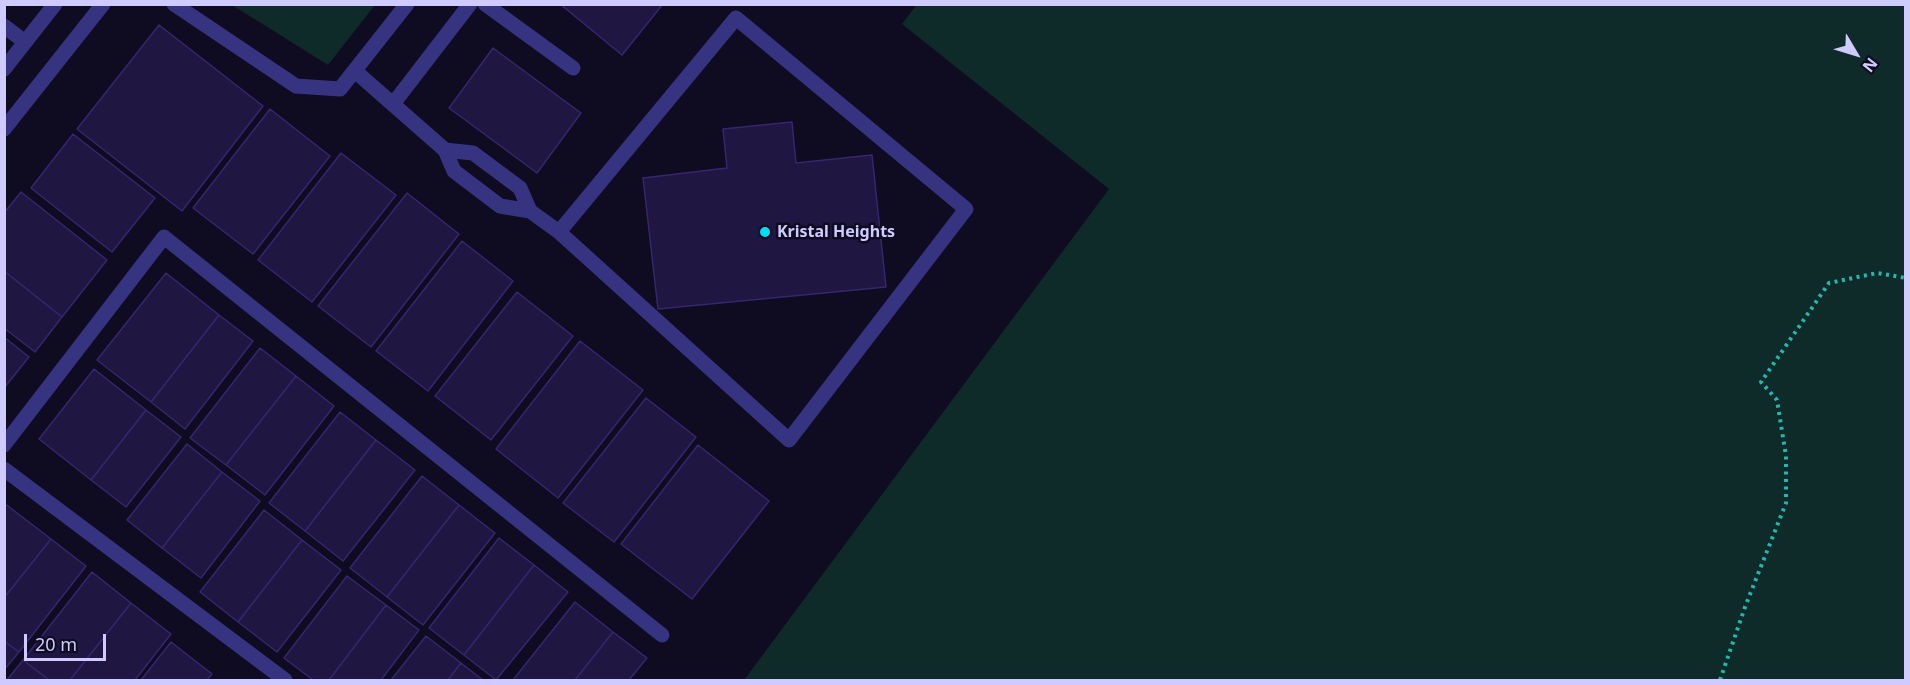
<!DOCTYPE html>
<html>
<head>
<meta charset="utf-8">
<style>
	body { margin:0 }
	#map { position:relative; width:1910px; height:685px; overflow:hidden; background:#0f0b20; font-family:"Noto Sans",sans-serif }
	canvas { display:block }
	.frame { position:absolute; inset:0; border:6px solid #cfcaff; pointer-events:none }
	.north { position:absolute; left:1826px; top:24px; width:60px; height:60px; -webkit-text-stroke:4px #0f0b20; paint-order:stroke; rotate:128deg; font-size:16px; font-weight:700; line-height:24px; text-align:center; color:#cfcaff }
	.north::after { content:''; display:block; margin:auto; width:21px; height:27px; background:#cfcaff; clip-path:polygon(50% 0,100% 100%,50% 72%,0 100%) }
	.scale { position:absolute; left:24px; top:634px; width:82px; height:27px; box-sizing:border-box; border:3px solid #cfcaff; border-top:0; padding-left:8px; font-size:18px; line-height:21px; white-space:nowrap; color:#cfcaff; -webkit-text-stroke:4px #0f0b20; paint-order:stroke }
</style>
</head>
<body>
<div id="map">
<canvas width="1910" height="685"></canvas>
<div class="frame"></div>
<div class="north">N</div>
<div class="scale">20 m</div>
</div>
<script>
const ctx = document.querySelector('canvas').getContext('2d');
ctx.lineJoin = 'round';
function paint(path, color) {
  ctx.fillStyle = color;
  ctx.fill(path, 'evenodd');
}
function trace(path, color, width, dash) {
  ctx.strokeStyle = color;
  ctx.lineWidth = width;
  ctx.lineCap = dash ? 'butt' : 'round';
  ctx.setLineDash(dash || []);
  ctx.stroke(path);
}
function drawText(font, color, halo, rows, align = 'center') {
  ctx.font = font + ' "Noto Sans",sans-serif';
  ctx.lineWidth = 5;
  ctx.setLineDash([]);
  ctx.textBaseline = 'middle';
  ctx.strokeStyle = halo;
  ctx.fillStyle = color;
  for (const [text, x, y, turn = 0] of rows) {
    ctx.save();
    ctx.translate(x, y);
    ctx.rotate((+turn || 0) * Math.PI / 180);
    ctx.textAlign = isNaN(turn) ? turn : align;
    if (halo) ctx.strokeText(text, 0, 0);
    ctx.fillText(text, 0, 0);
    ctx.restore();
  }
}
paint(new Path2D(`
	M917 4 1905 5V680H744L1109 189 902 24Z
	M232 5H375L328 65Z`), '#0e2a29');
const building = new Path2D(`
	M560 4H663L622 55Z
	M159 25 263 106 182 211 77 129Z
	M493 48 581 113 537 173 449 108Z
	M270 109 330 156 253 254 193 208Z
	M792 122 796 163 872 155 886 287 658 309 643 178 727 168 723 129Z
	M73 134 155 198 112 252 31 188Z
	M341 153 396 195 312 302 258 260Z
	M21 192 107 260 62 317 4 271V213Z
	M407 193 459 234 371 347 318 306Z
	M462 241 513 281 428 391 376 351Z
	M4 271 62 317 35 352 4 328Z
	M166 273 219 315 151 402 97 360Z
	M517 292 573 336 491 440 435 396Z
	M219 315 253 341 185 429 151 402Z
	M4 337 29 357 4 388Z
	M580 341 643 390 558 498 496 449Z
	M260 348 296 376 226 465 190 438Z
	M94 369 146 410 91 480 39 439Z
	M296 376 334 406 265 495 226 465Z
	M646 398 696 437 614 542 563 503Z
	M146 410 181 437 126 507 91 480Z
	M340 412 376 440 305 531 269 503Z
	M376 440 415 470 343 561 305 531Z
	M187 444 222 472 162 548 127 520Z
	M698 445 769 501 692 599 621 544Z
	M222 472 260 501 201 578 162 548Z
	M422 476 459 505 387 597 350 568Z
	M4 503 51 539 4 598Z
	M459 505 495 533 423 625 387 597Z
	M264 510 302 540 238 622 200 592Z
	M499 538 534 565 464 655 429 628Z
	M51 539 86 566 19 652 4 641V598Z
	M302 540 341 570 277 652 238 622Z
	M534 565 568 592 496 680 464 655Z
	M92 572 131 603 70 680H49L23 660Z
	M347 576 386 605 329 680H313L284 658Z
	M575 602 613 632 575 680H513Z
	M131 603 171 634 135 680H70Z
	M386 605 419 630 381 680H329Z
	M613 632 647 658 629 680H575Z
	M426 636 461 663 448 680H391Z
	M4 641 19 652 4 670Z
	M171 642 212 674 207 680H141Z
	M23 660 49 680H7Z
	M461 663 483 680H448Z`);
paint(building, '#1f1641');
trace(building, '#35276f', 1.5);
trace(new Path2D(`
	M1720 680 1745 607 1786 503V456L1777 400 1761 382 1829 283 1877 273 1906 278`), '#27b6ad', 4, [3, 4.5]);
trace(new Path2D(`
	M174 4 296 86 340 89 407 4
	M485 4 573 68
	M4 26 25 42
	M4 69 55 4
	M355 71 445 150 454 171 500 206 530 211 559 232 789 440 966 209 736 18 559 232
	M393 104 470 4
	M4 129 103 4
	M445 150 473 153 520 188 530 211
	M4 445 164 237 662 635
	M4 469 285 680`), '#363381', 15);
for (const [x, y, r, color] of [
	[765,232,6,"#00def5"]
]) {
  const dot = new Path2D();
  dot.arc(x, y, r, 0, 2 * Math.PI);
  ctx.fillStyle = color;
  ctx.fill(dot);
  trace(dot, '#0f0b20', 2);
}
drawText('bold 16px', '#cfcaff', '#0f0b20', [
	["Kristal Heights",777,232]
], 'left');
</script>
</body>
</html>
